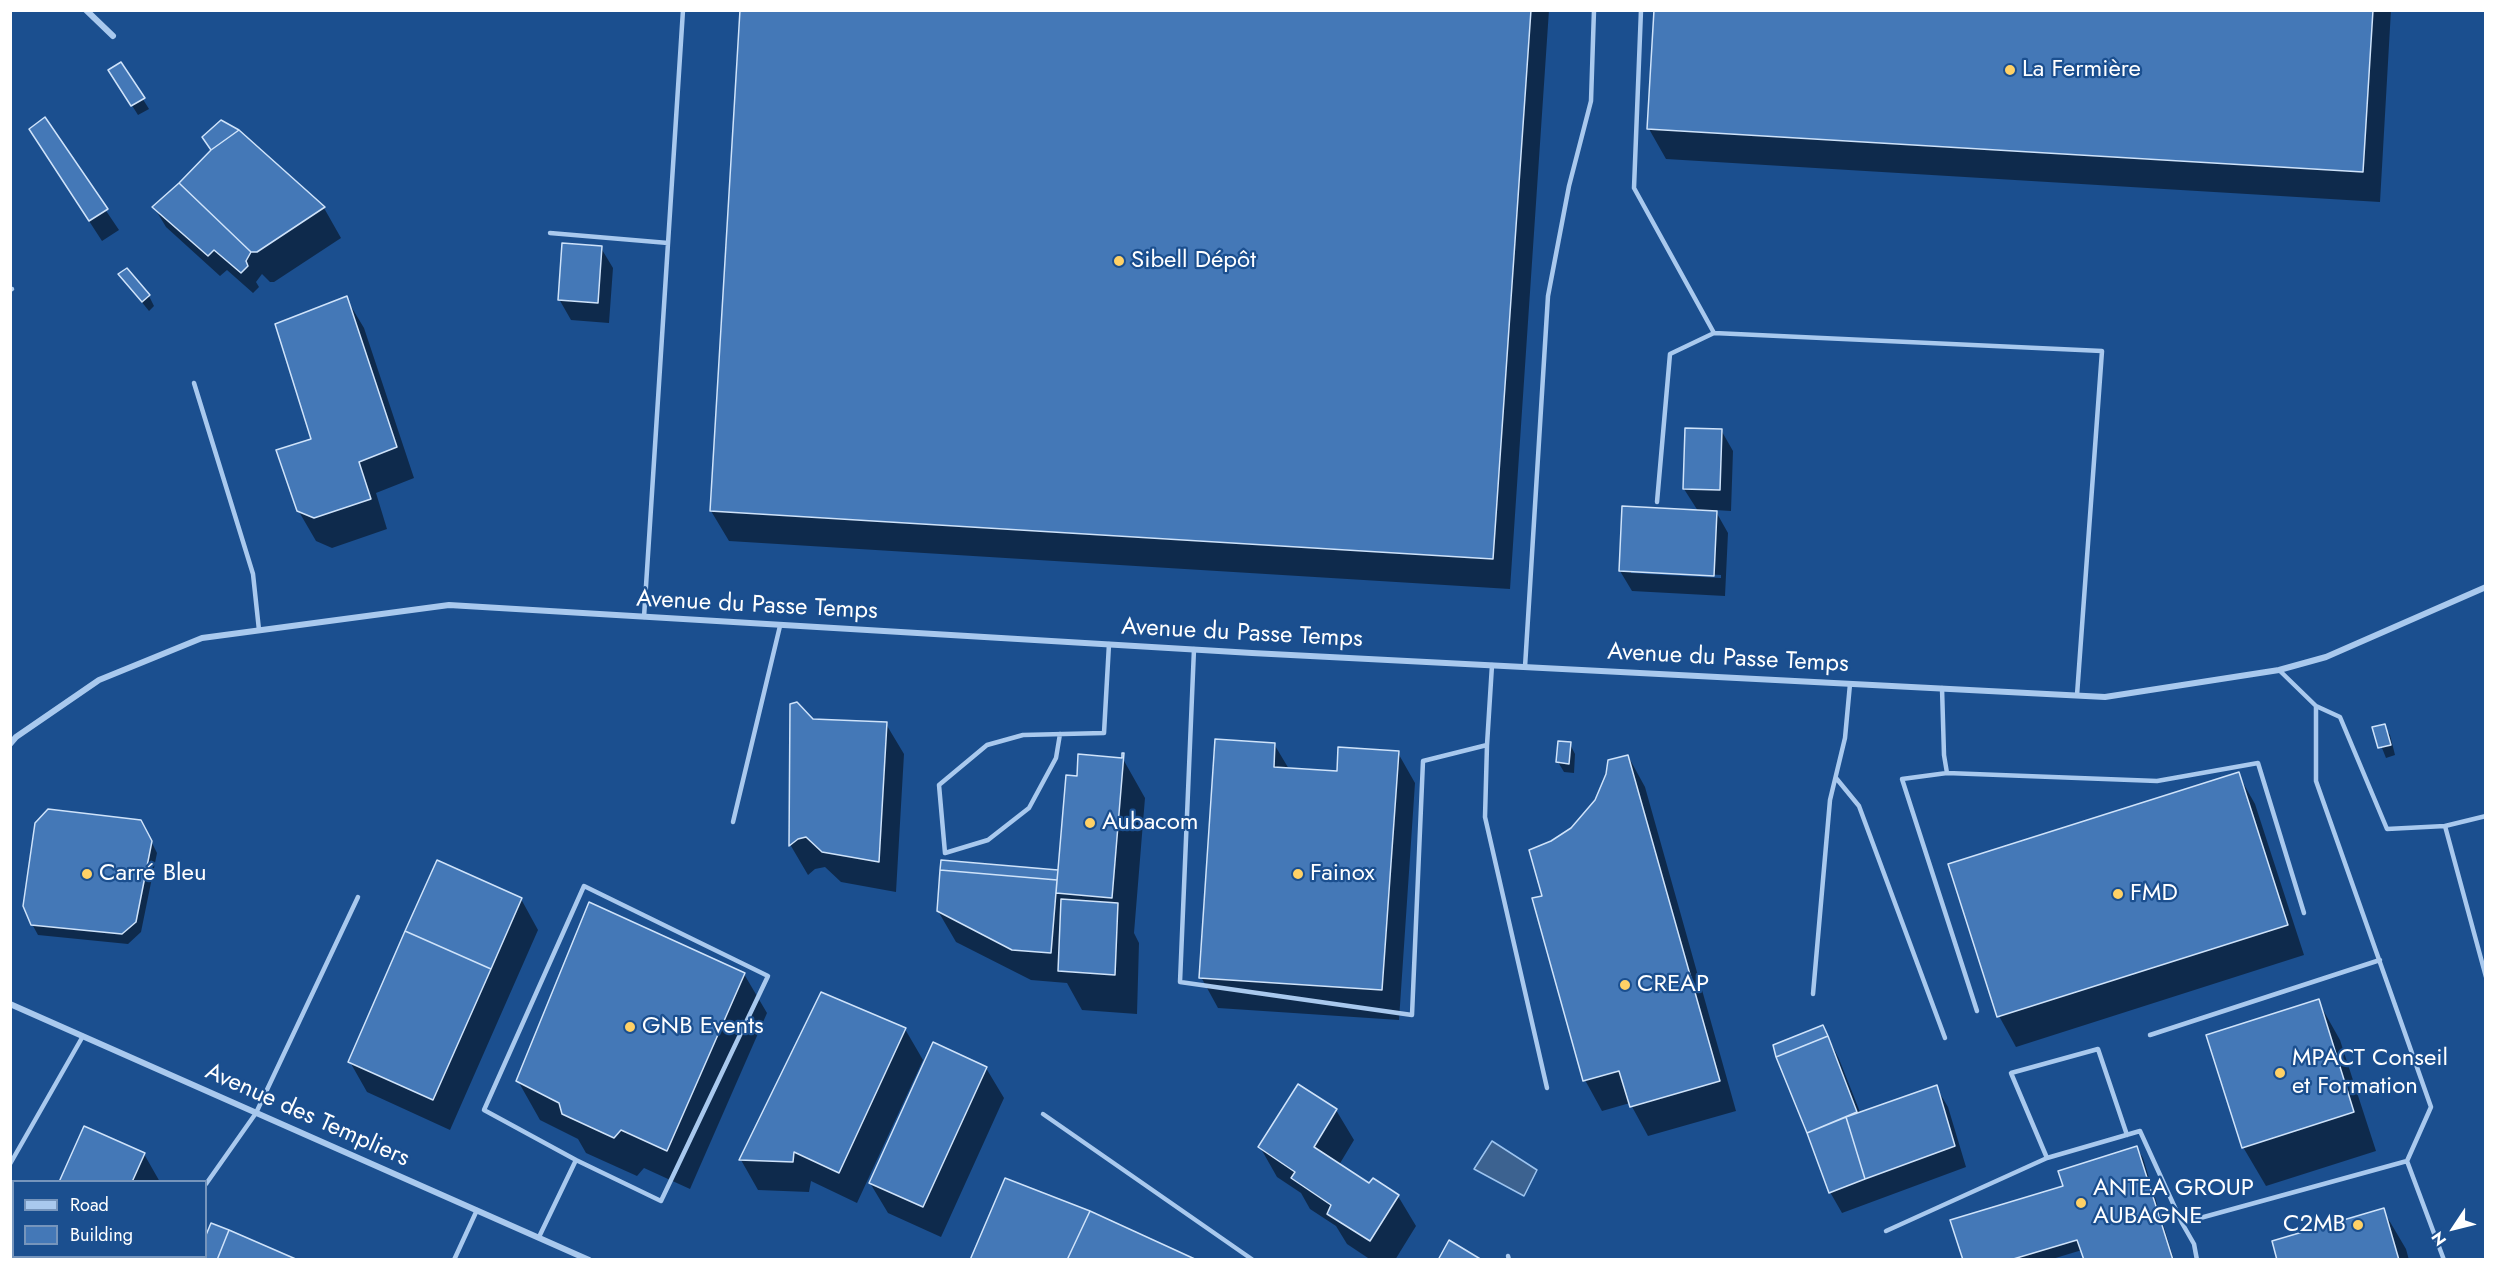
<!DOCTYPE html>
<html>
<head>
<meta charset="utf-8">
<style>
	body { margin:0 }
	#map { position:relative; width:2496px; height:1270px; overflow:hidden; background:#1b4f8f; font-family:Jost,sans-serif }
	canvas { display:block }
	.frame { position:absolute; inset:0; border:12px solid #fff; pointer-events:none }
	.legend { position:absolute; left:12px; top:1180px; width:195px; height:78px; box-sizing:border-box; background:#1b4f8f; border:2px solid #7695bc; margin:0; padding:8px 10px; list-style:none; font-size:18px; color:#fff }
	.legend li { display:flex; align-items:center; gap:12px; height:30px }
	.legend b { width:30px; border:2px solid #7695bc }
	.north { position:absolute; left:2424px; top:1198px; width:60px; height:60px; -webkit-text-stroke:4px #1b4f8f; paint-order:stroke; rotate:235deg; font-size:16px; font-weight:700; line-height:24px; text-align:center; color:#fff }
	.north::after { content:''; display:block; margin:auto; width:21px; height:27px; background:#fff; clip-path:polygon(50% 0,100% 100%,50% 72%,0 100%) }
</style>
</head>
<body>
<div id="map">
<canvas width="2496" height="1270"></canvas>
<div class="frame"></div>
<ul class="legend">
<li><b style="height:8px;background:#a9c9ee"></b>Road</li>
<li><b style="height:16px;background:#4478b7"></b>Building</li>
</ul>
<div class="north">N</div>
</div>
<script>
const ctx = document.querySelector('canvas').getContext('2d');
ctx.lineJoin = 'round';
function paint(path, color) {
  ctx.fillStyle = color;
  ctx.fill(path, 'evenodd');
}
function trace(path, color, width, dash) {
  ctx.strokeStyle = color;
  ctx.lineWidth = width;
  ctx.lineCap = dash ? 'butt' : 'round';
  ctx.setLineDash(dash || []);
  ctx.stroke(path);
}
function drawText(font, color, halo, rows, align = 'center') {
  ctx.font = font + ' Jost,sans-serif';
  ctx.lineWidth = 4.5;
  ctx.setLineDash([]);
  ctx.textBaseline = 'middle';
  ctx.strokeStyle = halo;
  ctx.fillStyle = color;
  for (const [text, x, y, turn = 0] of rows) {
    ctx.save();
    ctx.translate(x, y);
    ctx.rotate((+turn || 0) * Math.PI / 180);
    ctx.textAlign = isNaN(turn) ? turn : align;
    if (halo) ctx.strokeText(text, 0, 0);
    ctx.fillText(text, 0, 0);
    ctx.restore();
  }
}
const water = new Path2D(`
	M1492 1141 1537 1170 1524 1196 1474 1169Z`);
paint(water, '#3c6290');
trace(water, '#9cc4f0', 1.5);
paint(new Path2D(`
	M741 10H1549L1510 589 729 541 711 511Z
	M1656 10H2391L2380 202 1666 159 1649 129Z
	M121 64 149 109 138 115 116 80Z
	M44 119 119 230 102 241 43 150Z
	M154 207 324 208 341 238 274 282H270L262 274 256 282 259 287 253 293 227 270 220 276 166 227Z
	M601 248 613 268 609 323 571 320 559 299Z
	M120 275 149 296 154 306 149 311Z
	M346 298 364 328 414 478 376 493 387 529 332 548 316 541 298 510Z
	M1721 430 1733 451 1731 511 1715 510 1728 533 1725 596 1632 591 1620 571 1698 511 1684 489ZM1631 570 1721 575V578L1631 573Z
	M791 705 812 720 886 724 904 754 896 892 841 882 825 867 815 869 808 875 791 846Z
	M2384 726 2390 735 2395 755 2386 758 2374 728Z
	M1274 744 1289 769 1339 773 1398 753 1415 783 1399 1020 1218 1008 1201 977Z
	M1570 744 1575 754 1574 773 1564 772 1558 762Z
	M1628 756 1645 787 1736 1111 1648 1136 1630 1103 1602 1111 1585 1080 1544 897 1563 836 1583 818Z
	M1123 759 1145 798 1134 933 1139 943 1137 1014 1082 1010 1067 983 1031 980 956 942 938 911 1060 872 1078 777Z
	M2238 774 2255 804 2304 955 2016 1047 1999 1016Z
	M146 831 157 853 141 932 128 944 38 935 32 924Z
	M521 899 538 930 450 1130 367 1092 350 1062Z
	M744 974 767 1013 690 1189 644 1168 637 1176 586 1153 578 1139 540 1120 518 1081Z
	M822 993 905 1029 923 1060 857 1203 811 1181 809 1192 758 1190 741 1160Z
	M2318 1001 2340 1040 2376 1151 2266 1186 2243 1147Z
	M1823 1027 1839 1059 1860 1112 1936 1087 1948 1107 1966 1167 1842 1213 1830 1192 1777 1056Z
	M986 1068 1004 1098 941 1237 888 1213 870 1183Z
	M1336 1110 1354 1140 1339 1165 1370 1186 1398 1196 1416 1226 1395 1260H1371L1347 1244 1336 1226 1310 1209 1301 1193 1277 1177 1260 1147Z
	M2137 1148 2143 1158 2174 1260H2085L2082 1250 2049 1260H1965L2065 1186Z
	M144 1154 160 1182H61Z
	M2383 1210 2406 1249 2409 1260H2279Z
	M62 1256H130L128 1260H69Z`), '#0007');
const building = new Path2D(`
	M740 10H1531L1493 559 710 511Z
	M1654 10H2373L2363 172 1647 129Z
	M121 62 145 98 131 106 108 70Z
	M45 117 108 209 89 221 29 129Z
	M221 120 239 130 211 150 202 137Z
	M239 130 325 207 257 252H251L179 183 211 150Z
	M179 183 251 252 246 261 248 266 241 273 214 250 208 256 152 207Z
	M562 243 602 246 598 303 558 300Z
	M127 268 150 295 142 302 118 274Z
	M347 296 397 447 359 462 371 499 314 518 297 511 276 450 311 439 275 324Z
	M1685 428 1722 429 1720 490 1683 489Z
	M1622 506 1717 511 1714 576 1619 571Z
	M797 702 813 719 887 722 879 862 822 852 806 837 798 839 789 846 790 704Z
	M2385 724 2391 745 2378 748 2372 727Z
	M1215 739 1275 743 1274 767 1337 771 1338 747 1399 751 1382 990 1199 978Z
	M1558 741 1571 742 1569 764 1556 762Z
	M1122 753H1124L1112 898 1056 893 1066 775 1077 776 1078 754 1122 758Z
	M1628 755 1720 1081 1630 1107 1619 1071 1583 1081 1532 898 1542 896 1529 850 1551 841 1571 828 1595 800 1606 774 1608 760Z
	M2239 772 2288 925 1997 1017 1948 864Z
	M48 809 141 820 152 841 136 922 122 934 31 925 23 906 35 823Z
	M437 860 522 898 491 969 405 931Z
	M941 860 1058 870 1057 880 940 870Z
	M940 870 1057 880 1051 953 1012 950 937 911Z
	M1061 899 1118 903 1115 975 1058 971Z
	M589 902 745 973 667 1151 621 1130 614 1138 562 1114 559 1103 516 1081Z
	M405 931 491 969 433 1100 348 1062Z
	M821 992 906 1028 839 1173 794 1152 793 1162 739 1160Z
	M2319 999 2354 1112 2242 1148 2206 1035Z
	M1823 1025 1828 1036 1776 1057 1773 1045Z
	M1828 1036 1857 1112 1807 1133 1776 1057Z
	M933 1042 987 1067 923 1207 869 1183Z
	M1298 1084 1337 1109 1314 1147 1369 1183 1373 1178 1399 1195 1370 1241 1327 1214 1331 1205 1291 1178 1295 1172 1258 1147Z
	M1937 1085 1955 1146 1865 1179 1846 1117Z
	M1846 1117 1865 1179 1829 1193 1807 1133Z
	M84 1126 145 1153 132 1182H59Z
	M2137 1146 2173 1260H2084L2077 1240 2010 1260H1963L1950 1220 2063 1186 2058 1171Z
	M1005 1178 1090 1211 1067 1260H970Z
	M2384 1208 2399 1260H2277L2272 1241Z
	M1090 1211 1197 1260H1067Z
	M211 1223 229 1230 217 1260H195L197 1256H206V1235Z
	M229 1230 298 1260H217Z
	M1449 1240 1482 1260H1438Z`);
paint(building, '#4478b7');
trace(building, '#cfe3fa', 1.5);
trace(new Path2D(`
	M1641 10 1634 188 1714 333 2102 351 2077 695
	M550 233 668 243
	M10 290 12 289
	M194 383 253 574 259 630
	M1657 502 1670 354 1714 333
	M644 617 683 10
	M1194 649 1180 982 1412 1015 1423 761 1487 745 1492 665
	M1525 667 1548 296 1569 186 1591 101 1594 10
	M2279 670 2316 706V781L2431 1107 2407 1161 2444 1260
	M1942 688 1944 755 1947 773 2157 781 2258 763 2304 913
	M2316 706 2340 717 2387 829 2445 826 2486 816
	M1060 734 1056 758 1029 808 988 840 945 853 939 785 987 745 1023 735 1104 733 1109 644
	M1487 745 1485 817 1547 1088
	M1947 773 1902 779 1977 1011
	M1836 778 1859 806 1945 1038
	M733 822 780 626
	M2445 826 2486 977
	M1813 994 1830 800 1845 738 1850 684
	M2150 1035 2380 960
	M1043 1114 1253 1260
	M2047 1158 2011 1073 2098 1049 2127 1135
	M10 1164 83 1036
	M206 1184 256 1113 358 897
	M2182 1223 2194 1244 2197 1260
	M1886 1231 2047 1158 2140 1131 2182 1223 2407 1161
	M539 1237 576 1160 661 1201 768 976 584 886 484 1110 576 1160
	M1508 1256 1509 1260
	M171 1260 173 1256
	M454 1260 477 1210`), '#a9c9ee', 4.5);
trace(new Path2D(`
	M86 10 113 36
	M10 744 16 737 99 680 202 638 449 605 1252 653 2105 697 2279 670 2326 657 2486 587
	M10 1004 589 1260`), '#a9c9ee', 6);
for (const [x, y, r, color] of [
	[2010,70,6,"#ffd166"],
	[1119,261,6,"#ffd166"],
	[1090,823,6,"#ffd166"],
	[87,874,6,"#ffd166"],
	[1298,874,6,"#ffd166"],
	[2118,894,6,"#ffd166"],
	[1625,985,6,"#ffd166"],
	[630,1027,6,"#ffd166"],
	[2280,1073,6,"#ffd166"],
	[2081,1203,6,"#ffd166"],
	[2358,1225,6,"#ffd166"]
]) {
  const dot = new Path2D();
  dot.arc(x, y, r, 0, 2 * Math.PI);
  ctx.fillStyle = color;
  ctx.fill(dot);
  trace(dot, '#1b4f8f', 2);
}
drawText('24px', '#fff', '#1b4f8f', [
	["La Fermière",2022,70],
	["Sibell Dépôt",1131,261],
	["Aubacom",1102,823],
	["Carré Bleu",99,874],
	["Fainox",1310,874],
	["FMD",2130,894],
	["CREAP",1637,985],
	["GNB Events",642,1027],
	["MPACT Conseil",2292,1059],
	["et Formation",2292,1087],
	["ANTEA GROUP",2093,1189],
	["AUBAGNE",2093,1217],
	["C2MB",2346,1225,"right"]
], 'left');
drawText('24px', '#fff', '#1b4f8f', [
	["Avenue du Passe Temps",757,606,3],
	["Avenue du Passe Temps",1242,634,3],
	["Avenue du Passe Temps",1728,659,3],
	["Avenue des Templiers",307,1116,24]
]);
</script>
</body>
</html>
